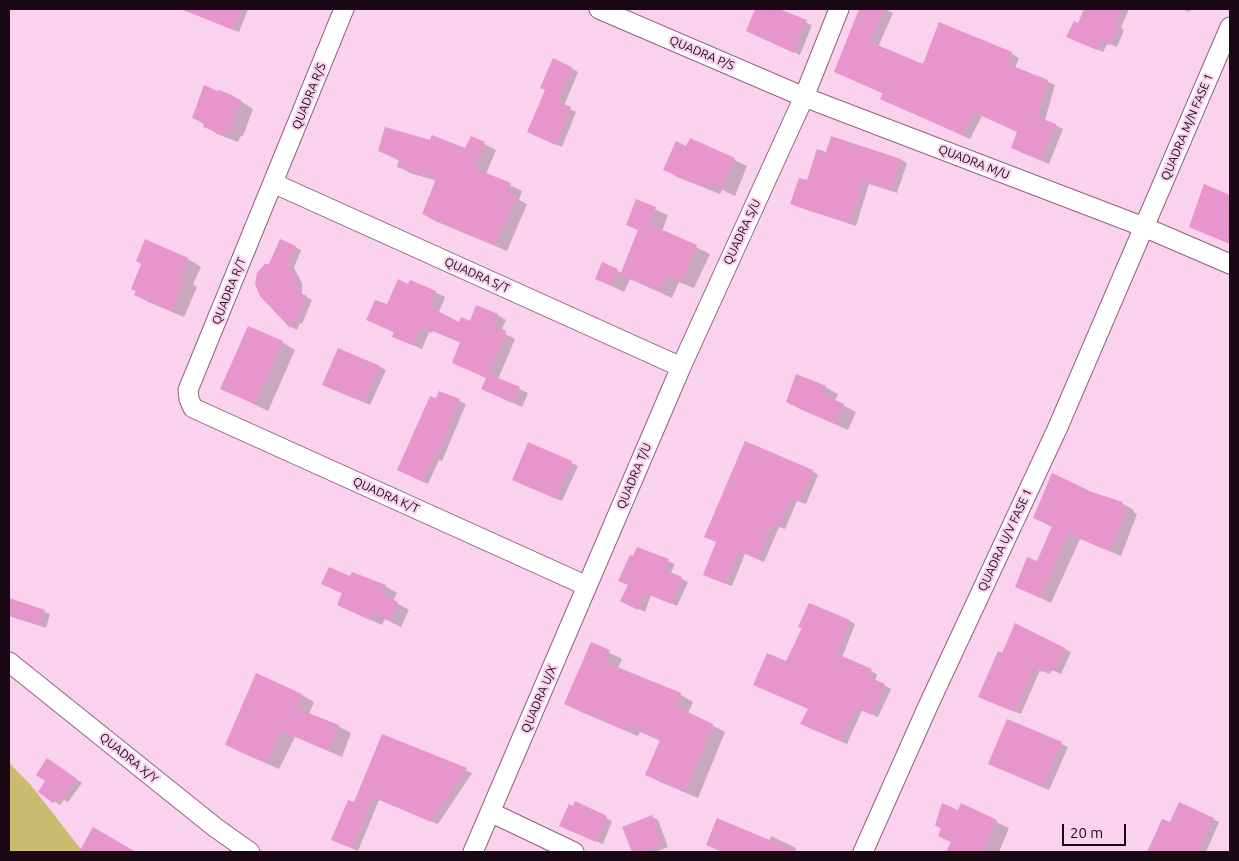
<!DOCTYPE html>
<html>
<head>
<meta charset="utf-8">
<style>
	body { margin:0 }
	#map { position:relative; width:1239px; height:861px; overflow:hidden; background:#fbd2ed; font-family:Ubuntu,sans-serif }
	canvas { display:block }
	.frame { position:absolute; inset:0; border:10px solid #190814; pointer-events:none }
	.scale { position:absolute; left:1062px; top:824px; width:64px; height:22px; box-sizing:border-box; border:2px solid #190814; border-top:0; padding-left:6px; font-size:15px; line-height:18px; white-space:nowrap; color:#190814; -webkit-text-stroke:4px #fbd2ed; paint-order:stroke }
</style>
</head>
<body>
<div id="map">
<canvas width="1239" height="861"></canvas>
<div class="frame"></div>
<div class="scale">20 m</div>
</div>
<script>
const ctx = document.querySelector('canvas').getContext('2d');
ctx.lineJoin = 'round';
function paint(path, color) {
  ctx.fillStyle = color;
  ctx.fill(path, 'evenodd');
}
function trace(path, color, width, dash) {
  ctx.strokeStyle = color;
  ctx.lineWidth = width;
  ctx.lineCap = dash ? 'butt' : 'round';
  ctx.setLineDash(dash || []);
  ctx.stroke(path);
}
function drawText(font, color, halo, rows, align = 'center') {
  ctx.font = font + ' Ubuntu,sans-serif';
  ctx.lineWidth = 4.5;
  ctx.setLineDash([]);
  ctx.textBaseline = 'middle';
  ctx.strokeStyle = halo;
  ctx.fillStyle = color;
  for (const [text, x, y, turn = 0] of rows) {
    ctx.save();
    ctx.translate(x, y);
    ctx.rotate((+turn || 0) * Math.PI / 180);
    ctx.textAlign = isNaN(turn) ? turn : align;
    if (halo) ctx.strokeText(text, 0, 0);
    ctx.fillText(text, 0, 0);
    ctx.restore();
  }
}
paint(new Path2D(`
	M9 763 30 784 83 852H9Z`), '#c9bb6f');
paint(new Path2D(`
	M210 9H248L239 32 206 18Z
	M756 9H776L812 25 800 55 747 31Z
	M861 9H885L893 13 878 47 923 65 940 24 1012 54 1019 58 1015 68 1055 85 1045 120 1063 129 1049 164 1020 152 1018 132 982 116 970 139 890 103 882 99 884 94 835 72Z
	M1085 9H1129L1121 28 1124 30 1117 47 1108 43 1103 52 1074 40Z
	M1182 9H1191L1189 12Z
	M573 69 578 72 564 106 576 112 562 147 535 135Z
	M234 97 253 109 243 136H241L238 142 217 134 193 117Z
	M471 137 496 150 486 174 522 191 519 200 527 204 507 251 435 221 423 214 437 181 410 173 398 166 400 161 379 151 466 150Z
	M832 138 901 160 907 163 897 193 869 184 856 226 798 207 792 204 827 154Z
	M690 139 747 166 735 196 722 190 720 194 677 177 664 169 687 147Z
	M1205 186 1230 197V244L1190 227Z
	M637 201 668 215 662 231 710 254 694 288 679 282 672 298 630 279 624 292 597 279 602 264 622 273 639 231 628 224Z
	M146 241 188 259 201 267 193 284 197 287 184 317 148 302 136 295 137 292 132 289 142 264Z
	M295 247 301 250 294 268 302 283V295L312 300 302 324 300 323 297 330 291 327 261 295 270 265Z
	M411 281 445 297 439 312 460 323H470L497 315 506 320 502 329 506 331 505 334 515 339 498 379 528 393 522 407 482 389 487 378 461 343 433 331 432 333 429 332 422 349 403 341 395 333 368 320 387 306 409 286Z
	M282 342 295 350 268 411 221 388Z
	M380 367 386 370 370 405 329 388Z
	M825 387 838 394 835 401 856 412 848 430 800 409 787 402Z
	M440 392 466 404 442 461 439 460 428 484 404 473Z
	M529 444 578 466 562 501 519 483Z
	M812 471 818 475 806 504 797 501 785 529 779 527 764 562 745 554 732 586 710 578Z
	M1092 493 1123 504 1134 510 1133 512 1137 514 1121 556 1080 539 1051 603 1016 586 1038 563 1052 527 1034 518Z
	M637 549 675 564 671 573 688 582 677 606 651 595 645 612 628 604 634 558Z
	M350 578 385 586 397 593 393 601 409 610 401 627 385 619 382 625 350 611 338 605 343 594 323 584Z
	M12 600 50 614 46 628 9 616V608Z
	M850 621 855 624 842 658 877 674 875 681 891 689 878 717 862 710 847 744 807 727 810 709 786 663Z
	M1016 625 1071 652 1061 674 1052 670 1050 674 1040 670 1021 714 985 700Z
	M592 644 622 659 618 668 681 695 693 702 688 713 725 732 698 798 660 782 647 775 661 741 640 732 638 736 579 711 566 704Z
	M302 695 314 702 309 714 338 726 351 733 342 757 295 737 279 769 240 752 227 745Z
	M1007 721 1068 747 1049 790 996 767Z
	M383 735 472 773 438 824 379 800 358 851 339 843Z
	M54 763 82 783 68 802 64 800 60 805 40 792 47 781Z
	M575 803 612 821 603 844 566 829Z
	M961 805 1009 828 999 852H948L952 843 939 836 958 812Z
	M652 817 658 820 668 847 655 852H633L623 827Z
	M1213 819 1219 822 1206 852H1148L1163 820 1171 824Z
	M94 829 133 852H80Z
	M771 836 796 848 795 852H723L707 845 769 841Z`), '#0003');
paint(new Path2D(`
	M181 9H241L233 30Z
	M755 9H779L807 20 794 53 746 31Z
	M859 9H885L870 42 923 64 939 22 1012 52 1008 64 1048 80 1037 117 1056 124 1041 160 1011 148 1017 132 974 112 962 135 880 99 883 93 834 72Z
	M1084 9H1122L1115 24 1119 25 1110 45 1101 41 1097 50 1066 37 1074 21 1078 23Z
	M553 58 573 68 558 102 571 107 556 145 527 132 545 90 540 88Z
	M204 85 217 91 219 90 234 96V97L241 100 230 130H228L225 135 203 127 205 123 192 118Z
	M385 127 430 140 432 135 465 148 471 136 485 142 474 168 511 183 507 193 516 196 496 245 422 214 436 179 397 167 399 159 378 151Z
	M831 136 901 159 891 190 863 182 850 223 790 204 799 178 807 180 817 149 826 152Z
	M690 138 735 158 722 189 709 184 707 188 663 170 676 141 686 146Z
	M1204 184 1230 195V244L1189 227Z
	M636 199 656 207 649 224 697 245 681 282 666 275 659 291 620 275 638 230 626 225Z
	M145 239 188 258 181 277 185 278 171 311 134 295 136 291 131 289 141 264 136 261Z
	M280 239 296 246 288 263 296 279 297 291 307 296 296 321H294L290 328 260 296 255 284 257 273 265 264H269Z
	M602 262 618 269 611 286 595 279Z
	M398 279 408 284 410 280 436 291 430 307 459 322 461 317 470 321 476 305 498 314 493 325H498L496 329 506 333 489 374 520 387 512 403 481 389 486 378 452 363 460 342 423 327V329L420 328 412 345 392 337 394 332 366 320 375 300 387 304Z
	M248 326 283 341 255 404 220 389Z
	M338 348 380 366 364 402 322 385Z
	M796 374 826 386 822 394 844 404 835 424 786 402Z
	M439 391 460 399 436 459 432 458 422 481 397 470 430 396 436 398Z
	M745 441 813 470 800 502 791 498 779 527 772 524 758 559 739 551 726 584 703 575 716 542 704 537Z
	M528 442 572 461 556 499 512 480Z
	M1052 473 1092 492 1123 502 1122 505 1127 507 1110 551 1068 534 1040 598 1015 587 1027 557 1037 561 1052 526 1033 518Z
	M637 547 669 559 665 570 682 577 671 604 645 593 638 610 620 601 628 585 618 581 630 555 633 556Z
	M329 567 350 576 352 572 386 585 382 594 398 602 390 621 373 614 370 620 337 605 342 593 321 584Z
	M9 598 45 610 40 625 9 616Z
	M809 603 850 620 837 654 872 669 869 677 885 684 872 715 856 708 841 741 800 724 808 709 753 685 767 653 786 661 802 628 798 627Z
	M1015 623 1065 648 1055 671 1045 668 1043 672 1034 668 1015 712 978 697 998 651 1002 653Z
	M591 642 610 650 605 662 681 693 675 706 713 724 685 792 645 775 660 740 627 726 625 730 564 704Z
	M256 673 302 694 296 708 339 725 329 750 282 731 266 763 225 745Z
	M1007 719 1062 742 1043 787 988 764Z
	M382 734 467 768 431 822 373 797 352 848 331 840 348 800 354 802Z
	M47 758 77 779 61 800 58 797 53 803 38 792 45 781 36 775Z
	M575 801 607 816 596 842 559 826 569 804 573 806Z
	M1179 802 1214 818 1199 852H1147L1162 819 1170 822Z
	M942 803 958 810 961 803 997 820 983 852H946L951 842 938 836 941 829 935 825Z
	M652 815 663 844 642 852H632L622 827Z
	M717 818 798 852H722L706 845Z
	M93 827 136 852H79Z`), '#e695cd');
const minor = new Path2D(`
	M344 9 188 390 189 399 193 408 587 586
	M599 9 804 97 1144 227 1230 264
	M273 183 681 367
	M9 662 216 828 250 852
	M490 812 574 852
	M473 852 681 367 804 97 839 9
	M863 852 928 706 1058 427 1230 27`);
trace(minor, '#8f6281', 21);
trace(minor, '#fff', 19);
drawText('12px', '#190814', '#fbd2ed', [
	["QUADRA P/S",702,53,23],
	["QUADRA R/S",309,96,-68],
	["QUADRA M/N FASE 1",1187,127,-67],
	["QUADRA M/U",974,162,21],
	["QUADRA S/U",742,232,-65],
	["QUADRA S/T",477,275,24],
	["QUADRA R/T",229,291,-68],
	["QUADRA T/U",634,476,-67],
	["QUADRA K/T",386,495,24],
	["QUADRA U/V FASE 1",1005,540,-65],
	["QUADRA U/X",539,699,-67],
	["QUADRA X/Y",129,758,39]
]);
</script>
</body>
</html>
